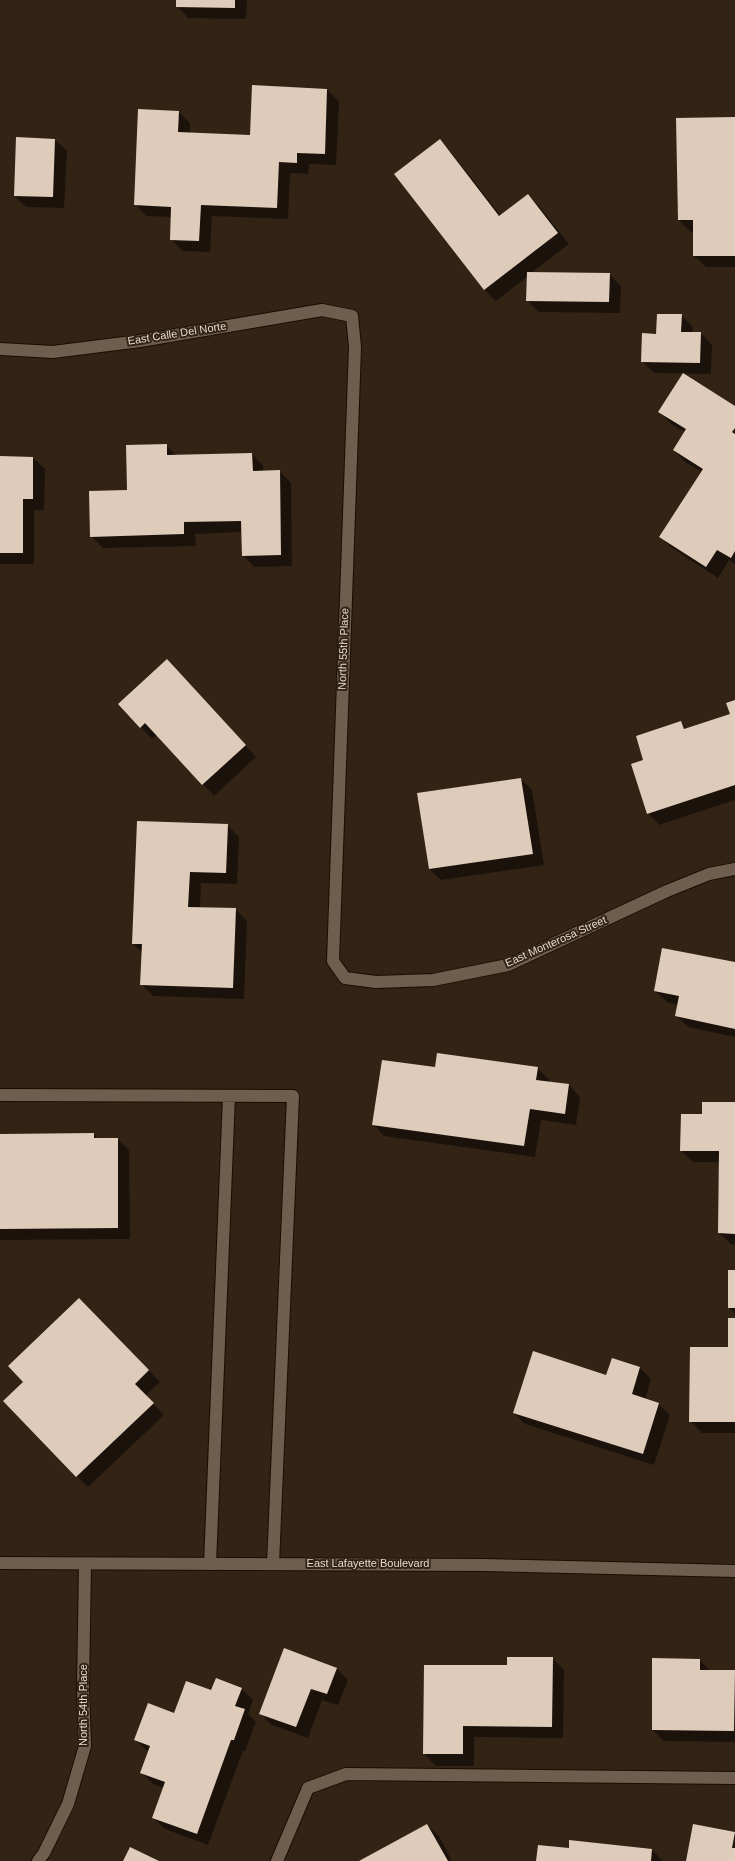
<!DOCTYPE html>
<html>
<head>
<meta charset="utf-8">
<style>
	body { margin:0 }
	canvas { display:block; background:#322315 }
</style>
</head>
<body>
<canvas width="735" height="1861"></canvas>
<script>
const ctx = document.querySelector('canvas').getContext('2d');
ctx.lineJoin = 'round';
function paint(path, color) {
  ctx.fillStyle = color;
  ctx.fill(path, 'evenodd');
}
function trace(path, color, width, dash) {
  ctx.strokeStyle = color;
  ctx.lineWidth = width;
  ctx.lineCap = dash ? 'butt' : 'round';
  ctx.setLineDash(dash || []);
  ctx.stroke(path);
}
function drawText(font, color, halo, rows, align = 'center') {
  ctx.font = font + ' Helvetica,sans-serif';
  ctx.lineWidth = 4;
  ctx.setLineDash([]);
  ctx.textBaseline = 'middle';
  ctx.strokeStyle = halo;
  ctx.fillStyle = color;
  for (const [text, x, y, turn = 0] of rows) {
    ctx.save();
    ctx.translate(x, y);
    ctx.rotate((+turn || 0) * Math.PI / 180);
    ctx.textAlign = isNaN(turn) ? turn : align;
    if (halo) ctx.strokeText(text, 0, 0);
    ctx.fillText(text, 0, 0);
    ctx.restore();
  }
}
paint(new Path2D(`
	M177 0H247L246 19 188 18 177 6Z
	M253 86 327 90 339 101 336 165 309 164 308 174 290 173 288 219 212 216 210 252 182 251 171 239 172 217 146 216 135 204 179 112 190 123V133L251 136Z
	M735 118V267H706L694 256V232H691L679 220Z
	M17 138 55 140 67 151 64 208 26 207 15 196Z
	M439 140 451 152 501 216 528 195 539 206 569 244 531 273 609 274 621 286 620 313 539 312 527 300 528 276 496 301 484 289Z
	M681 315 693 327 692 333H701L712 345 711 374 654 373 642 361Z
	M735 407V564L729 560 718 578 672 548 660 537 702 472 685 462 674 450 685 432 671 424 660 412Z
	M166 445 177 456 252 454 263 466V472L279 471 291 483 292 566 254 567 243 555 242 532 195 534 196 546 103 548 91 536Z
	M0 457 33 458 45 469 44 510H34V564H0Z
	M178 672 256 757 214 796 157 735 152 739 141 727Z
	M735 701V800L659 825 648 813 645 761 681 722 687 729 731 714Z
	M521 779 532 790 544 865 441 880 429 869Z
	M138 822 227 825 239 837 237 884 201 883 200 908 235 909 247 921 244 999 153 996 141 984 143 953 133 944Z
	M735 963V1037L688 1027 676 1015 678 1005 667 1002 655 991Z
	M436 1068H538L549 1080V1083L569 1085 580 1097 576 1125 541 1120 535 1157 384 1136 373 1124Z
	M735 1088V1245L731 1244 719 1233 720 1162H693L681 1150 703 1115 735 1103Z
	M94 1134 98 1139H118L129 1150 130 1239 0 1240V1135Z
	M735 1271V1314L729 1308Z
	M91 1311 160 1382 145 1396 164 1415 88 1487 77 1476 25 1382Z
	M735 1319V1433H702L690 1421 729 1348Z
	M612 1359 640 1368 651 1379 645 1400 659 1404 670 1415 654 1465 525 1424 514 1413 607 1376Z
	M552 1658 564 1670 563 1738 474 1737V1766H436L424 1754 425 1666H508Z
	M700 1660 710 1671H735V1742L664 1741 653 1730Z
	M336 1668 348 1680 338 1705 322 1700 308 1738 272 1725 260 1713Z
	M216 1679 242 1689 253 1700 248 1714 256 1722 245 1751H243L208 1845 165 1829 153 1818 164 1788 153 1784 142 1773 149 1752 135 1740 212 1692Z
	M427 1825 439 1836 452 1861H361Z
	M693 1825 735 1833V1861H687Z
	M569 1849 652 1850 663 1861H537Z`), '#0007');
paint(new Path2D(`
	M176 0H235V8L176 7Z
	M252 85 327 89 325 154 297 153V163L279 162 277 208 201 205 199 241 170 240 171 207 134 205 138 109 179 111 178 132 250 135Z
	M735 117V256H693V220H678L676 118Z
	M16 137 55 139 53 197 14 196Z
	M440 139 499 216 528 194 558 233 484 290 394 174Z
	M527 272 610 273 609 302 526 301Z
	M657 314H682L681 332H701L700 363 641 362 642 333 656 334Z
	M683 373 735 406V428L732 432 735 434V551L731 558 717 550 706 567 659 537 703 469 673 450 686 429 658 412Z
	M167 444V455L252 453 253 471 280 470 281 555 242 556 241 521 184 522V534L90 537 89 491 127 490 126 445Z
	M0 456 33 457V499H23V553H0Z
	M167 659 246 745 202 785 145 723 140 728 118 704Z
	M735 700V785L647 814 631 764 643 760 636 736 681 721 684 729 730 714 726 703Z
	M521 778 533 854 429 869 417 793Z
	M137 821 228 824 226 873 190 872 188 907 236 908 233 988 140 985 142 944H132Z
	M662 948 735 962V1029L675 1016 679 996 654 991Z
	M437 1053 538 1067 536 1080 569 1084 565 1114 530 1109 524 1146 372 1125 382 1060 435 1067Z
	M702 1102H735V1234L718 1233 719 1151H680L681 1114H702Z
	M94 1133V1138H118V1228L0 1229V1134Z
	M728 1270H735V1308H728Z
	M79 1298 149 1370 135 1384 154 1403 76 1477 3 1401 23 1382 8 1366Z
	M728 1318H735V1422H689L690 1347H728Z
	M533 1351 606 1375 612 1358 640 1367 632 1394 659 1403 643 1454 513 1413Z
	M284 1648 337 1668 327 1694 311 1689 296 1727 259 1714Z
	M507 1657H553L552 1727 463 1726V1754H423L424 1665H507Z
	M652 1658 700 1659V1670H735L734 1731 652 1730Z
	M216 1678 242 1688 235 1706 245 1709 234 1740H231L197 1834 152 1818 165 1782 140 1773 150 1746 134 1740 148 1703 174 1713 186 1681 211 1690Z
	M427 1824 448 1861H359Z
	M693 1824 735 1832 732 1848H735V1861H686Z
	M569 1840 652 1849 651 1861H536L538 1845 569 1848Z
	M130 1847 159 1861H123Z`), '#dfcbba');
const lane = new Path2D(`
	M0 1095 293 1096 273 1564
	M210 1564 229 1096
	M277 1861 308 1788 346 1774 735 1778`);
const street = new Path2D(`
	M0 349 53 352 140 341 322 310 352 316 355 347 333 961 345 978 376 982 433 980 508 965 667 891 709 874 735 869
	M38 1861 44 1853 68 1804 85 1746 83 1689 85 1564`);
const secondary = new Path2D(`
	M0 1563 484 1565 735 1571`);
trace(lane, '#190c02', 14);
trace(street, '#190c02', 14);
trace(secondary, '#190c02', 14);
trace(lane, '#6f5d4e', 12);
trace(street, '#6f5d4e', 12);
trace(secondary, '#6f5d4e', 12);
drawText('11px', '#e4dad1', '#322315', [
	["East Calle Del Norte",177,334,-9],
	["North 55th Place",344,649,-88],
	["East Monterosa Street",556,942,-24],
	["East Lafayette Boulevard",368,1564],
	["North 54th Place",84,1705,-90]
]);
</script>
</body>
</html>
